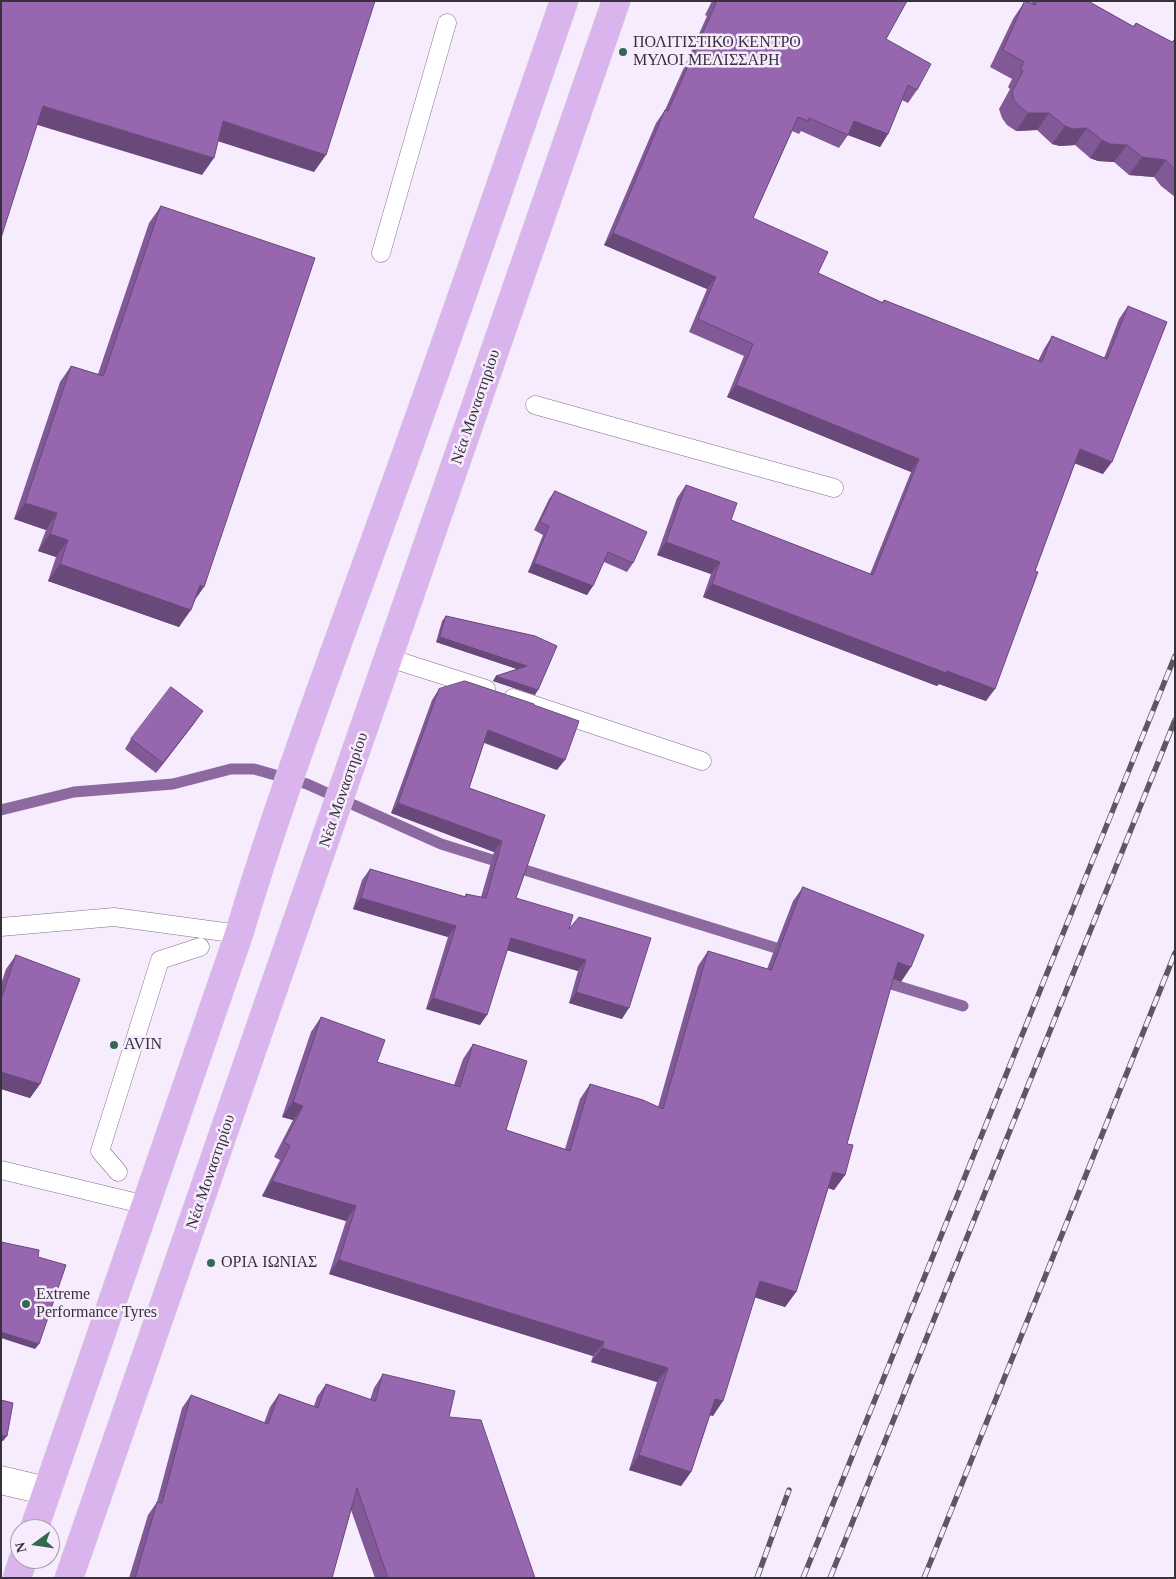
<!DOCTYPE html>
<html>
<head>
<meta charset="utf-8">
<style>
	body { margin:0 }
	#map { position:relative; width:1176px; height:1579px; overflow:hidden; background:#f7ecfd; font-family:Georgia,serif }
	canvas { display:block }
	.frame { position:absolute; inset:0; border:2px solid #37313b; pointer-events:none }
	.north { position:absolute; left:10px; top:1519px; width:50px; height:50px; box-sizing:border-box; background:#f7ecfd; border:1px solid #aaa1af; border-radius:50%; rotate:256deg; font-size:14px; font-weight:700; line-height:20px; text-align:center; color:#37313b }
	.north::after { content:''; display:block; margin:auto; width:18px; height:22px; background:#316951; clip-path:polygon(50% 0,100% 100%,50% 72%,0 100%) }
</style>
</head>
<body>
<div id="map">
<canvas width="1176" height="1579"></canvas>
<div class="frame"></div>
<div class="north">N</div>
</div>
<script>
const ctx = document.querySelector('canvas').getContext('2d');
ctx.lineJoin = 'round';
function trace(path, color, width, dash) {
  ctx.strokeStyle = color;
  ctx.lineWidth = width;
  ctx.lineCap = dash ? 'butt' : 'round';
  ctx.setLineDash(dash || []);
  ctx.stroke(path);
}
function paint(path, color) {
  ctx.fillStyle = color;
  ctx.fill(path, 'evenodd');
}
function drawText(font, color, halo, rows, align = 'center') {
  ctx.font = font + ' Georgia,serif';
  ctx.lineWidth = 5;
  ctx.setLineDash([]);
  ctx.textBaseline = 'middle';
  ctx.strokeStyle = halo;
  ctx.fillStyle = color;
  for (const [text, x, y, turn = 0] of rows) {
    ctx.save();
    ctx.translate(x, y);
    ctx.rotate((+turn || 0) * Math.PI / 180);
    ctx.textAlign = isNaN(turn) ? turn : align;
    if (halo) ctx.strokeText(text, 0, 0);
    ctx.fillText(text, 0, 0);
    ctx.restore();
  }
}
trace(new Path2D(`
	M1 810 74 792 173 784 231 769H254L307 784 441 844 789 952
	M878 980 963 1006`), '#8c6aa0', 11);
const service = new Path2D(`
	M381 253 447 23
	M535 405 834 488
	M389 658 486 689
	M513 698 702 761
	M1 927 114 917 239 934
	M1 1170 146 1205
	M118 1172 100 1151 160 960 200 947`);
const minor = new Path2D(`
	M1 1480 47 1491`);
const primary = new Path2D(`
	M34 1529 239 934C282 790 336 649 387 507 448 339 506 170 564 1
	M17 1578 23 1559
	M69 1578 616 1`);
trace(service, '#81718a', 19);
trace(minor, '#81718a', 29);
trace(primary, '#d7d6d8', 29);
trace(service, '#fff', 18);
trace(minor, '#fff', 28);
trace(primary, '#dab5ed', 28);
const rail = new Path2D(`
	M757 1578 789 1490
	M803 1578 1175 656
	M830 1578 1175 720
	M924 1578 1175 953`);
trace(rail, '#5e5762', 5.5);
trace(rail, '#f7ecfd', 4, [11]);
paint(new Path2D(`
	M712 1H907L886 39 917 90 908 103 902 100 888 134 880 147 848 135 839 148 801 131 799 134 792 131 753 218 818 273 882 302 884 300 1038 361 1044 349 1052 336 1104 358 1119 319 1128 306 1103 474 1075 463 986 701 939 684 937 686 703 597 711 574 657 555 677 498 686 485 731 520 870 574 911 472 727 397 744 356 689 332 707 289 604 245 656 123 665 110 707 16 705 15Z
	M1025 1 1031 3 1032 1H1088L1133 26 1136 23 1172 42 1175 40V197L1161 186 1154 177 1129 175 1114 162 1098 161 1090 158 1075 145 1060 146 1052 144 1037 130 1016 131 1007 125 1002 118 999 109 1010 89 1008 87 1012 79 990 67 1013 19Z
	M161 206 195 600 179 627 48 581 56 557 38 551 46 530 14 519 60 382 71 366 98 374 149 223Z
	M555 491 633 563 627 572 604 562 587 595 528 572 543 535 534 530 549 499Z
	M446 616 535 636V695L493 681 496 676 517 669 436 642 442 621Z
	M439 689 534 705 557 770 484 743 469 788 545 815 516 898 569 929 622 1019 569 1003 578 971 507 950 480 1025 426 1009 448 937 353 909 362 880 370 869 464 897 466 894 481 897 494 852 391 813 432 700Z
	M196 721 156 773 125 749 131 739Z
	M803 887 901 982 893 979 847 1144 845 1175 834 1190 828 1188 796 1292 785 1307 755 1297 713 1416 710 1415 691 1472 681 1486 629 1470 657 1382 591 1362 593 1356 329 1274 346 1221 262 1196 280 1160 274 1157 293 1120 282 1117 311 1032 321 1017 377 1062 454 1085 463 1059 473 1044 506 1130 565 1149 580 1099 590 1084 658 1107 698 966 708 951 767 969 793 901Z
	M16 955 40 1084 30 1098 1 1089V984L6 969Z
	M383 1374 449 1417 535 1578H375L351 1510 332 1578H129L148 1515 157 1502 182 1408 191 1395 264 1423 270 1407 279 1394 314 1406 317 1397 326 1384 370 1400 374 1388Z`), '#815996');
paint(new Path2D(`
	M43 106 214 158 202 175 31 123Z
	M1028 113H1049L1037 130 1016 131Z
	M223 121 326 155 314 172 211 139Z
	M854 121 888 134 880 147 845 134Z
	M1065 126 1087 128 1075 145 1060 146 1052 144Z
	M1102 140 1127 145 1114 162 1098 161 1090 158Z
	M1142 157 1166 160 1154 177 1129 175Z
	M613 233 716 277 707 289 604 245Z
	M736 385 919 459 911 472 727 397Z
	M1080 449 1112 462 1103 474 1071 462Z
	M25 503 57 513 46 530 14 519Z
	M50 534 68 540 56 557 38 551Z
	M666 542 720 562 711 574 657 555Z
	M534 563 593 586 587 595 528 572Z
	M60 564 191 610 179 627 48 581Z
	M712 584 947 671 995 689 986 701 939 684 937 686 703 597Z
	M200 585 204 587 192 604Z
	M440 637 527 666 523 671 436 642Z
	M496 676 538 690 535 695 493 681Z
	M203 711 196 721 156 773 163 763Z
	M488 730 565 760 557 770 481 741Z
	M398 803 502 841 494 852 391 813Z
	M361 898 456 926 448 937 353 909Z
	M511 938 586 960 578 971 503 949Z
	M898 962 911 967 901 982 888 976Z
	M576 992 629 1008 622 1019 569 1003Z
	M433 998 487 1015 480 1025 426 1009Z
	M1 1072 40 1084 30 1098 1 1089Z
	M293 1102 303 1106 293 1120 282 1117Z
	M833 1172 845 1175 834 1190 822 1186Z
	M272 1181 356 1206 346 1221 262 1196Z
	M339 1260 604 1342 593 1356 329 1274Z
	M760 1281 796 1292 785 1307 750 1296Z
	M1 1332 39 1344 35 1349 1 1338Z
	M602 1348 668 1368 657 1382 591 1362Z
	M715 1399 723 1401 713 1416 705 1414Z
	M1 1436H7L3 1441H1Z
	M639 1455 691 1472 681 1486 629 1470Z`), '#69487a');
const building = new Path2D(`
	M1 1H375L326 155 223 121 214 158 43 106 1 238Z
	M714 1H907L886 39 931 64 917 90 908 85 888 134 854 121 848 135 809 118 808 121 798 117 753 218 828 252 818 273 883 303 884 300 1042 362 1052 336 1107 359 1128 306 1167 322 1112 462 1080 449 1035 571 1038 572 995 689 947 671 946 673 712 584 720 562 666 542 686 485 737 503 731 520 873 575 919 459 736 385 753 344 698 319 716 277 613 233 665 110 668 111 716 3 714 2Z
	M1025 1 1035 5 1037 1H1088L1134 27 1136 23 1172 42 1174 40H1175V170L1166 160 1142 157 1127 145 1110 144 1102 140 1087 128 1073 129 1065 126 1049 113H1028L1020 107 1014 100 1012 92 1023 71 1020 70 1024 62 1003 50Z
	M161 206 315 258 204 587 200 585 191 610 60 564 68 540 50 534 57 513 25 503 71 366 103 376Z
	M555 491 647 532 633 563 608 552 593 586 534 563 549 526 540 522Z
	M446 616 535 636 557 646 538 690 496 676 527 666 440 637Z
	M465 681 534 704V705L579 721 565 760 488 730 469 788 545 815 516 898 573 915 569 929 579 917 651 938 629 1008 576 992 586 960 511 938 487 1015 433 998 456 926 361 898 370 869 466 897V894L486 898 502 841 398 803 439 689Z
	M171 687 203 711 163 763 131 739Z
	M803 887 924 935 911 967 898 962 847 1144 853 1145 845 1175 833 1172 796 1292 760 1281 723 1401 715 1399 691 1472 639 1455 668 1368 602 1348 604 1342 339 1260 356 1206 272 1181 290 1146 284 1142 303 1106 293 1102 321 1017 385 1040 377 1062 460 1087 473 1044 527 1061 506 1130 570 1151 590 1084 643 1100 663 1109 708 951 771 970Z
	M16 955 80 979 40 1084 1 1072V1000Z
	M1 1242 39 1250 38 1257 66 1265 39 1344 1 1332Z
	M383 1374 455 1391 449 1417 481 1420 535 1578H388L357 1488 332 1578H135L157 1502 162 1503 191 1395 268 1424 279 1394 318 1408 326 1384 375 1401Z
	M1 1400 13 1403 7 1436H1Z`);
paint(building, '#9667ae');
trace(building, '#69487a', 1);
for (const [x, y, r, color] of [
	[623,52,5,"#316951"],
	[114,1045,5,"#316951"],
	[211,1263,5,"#316951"],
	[26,1304,5,"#316951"]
]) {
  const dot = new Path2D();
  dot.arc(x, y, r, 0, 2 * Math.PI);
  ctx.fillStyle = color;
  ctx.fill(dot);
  trace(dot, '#f7ecfd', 2);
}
drawText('16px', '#37313b', '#f7ecfd', [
	["ΠΟΛΙΤΙΣΤΙΚΟ ΚΕΝΤΡΟ",633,43],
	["ΜΥΛΟΙ ΜΕΛΙΣΣΑΡΗ",633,61],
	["AVIN",124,1045],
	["ΟΡΙΑ ΙΩΝΙΑΣ",221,1263],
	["Extreme",36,1295],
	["Performance Tyres",36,1313]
], 'left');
drawText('16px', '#37313b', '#f7ecfd', [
	["Νέα Μοναστηρίου",476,407,-71],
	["Νέα Μοναστηρίου",344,790,-71],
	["Νέα Μοναστηρίου",211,1172,-71]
]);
</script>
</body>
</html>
